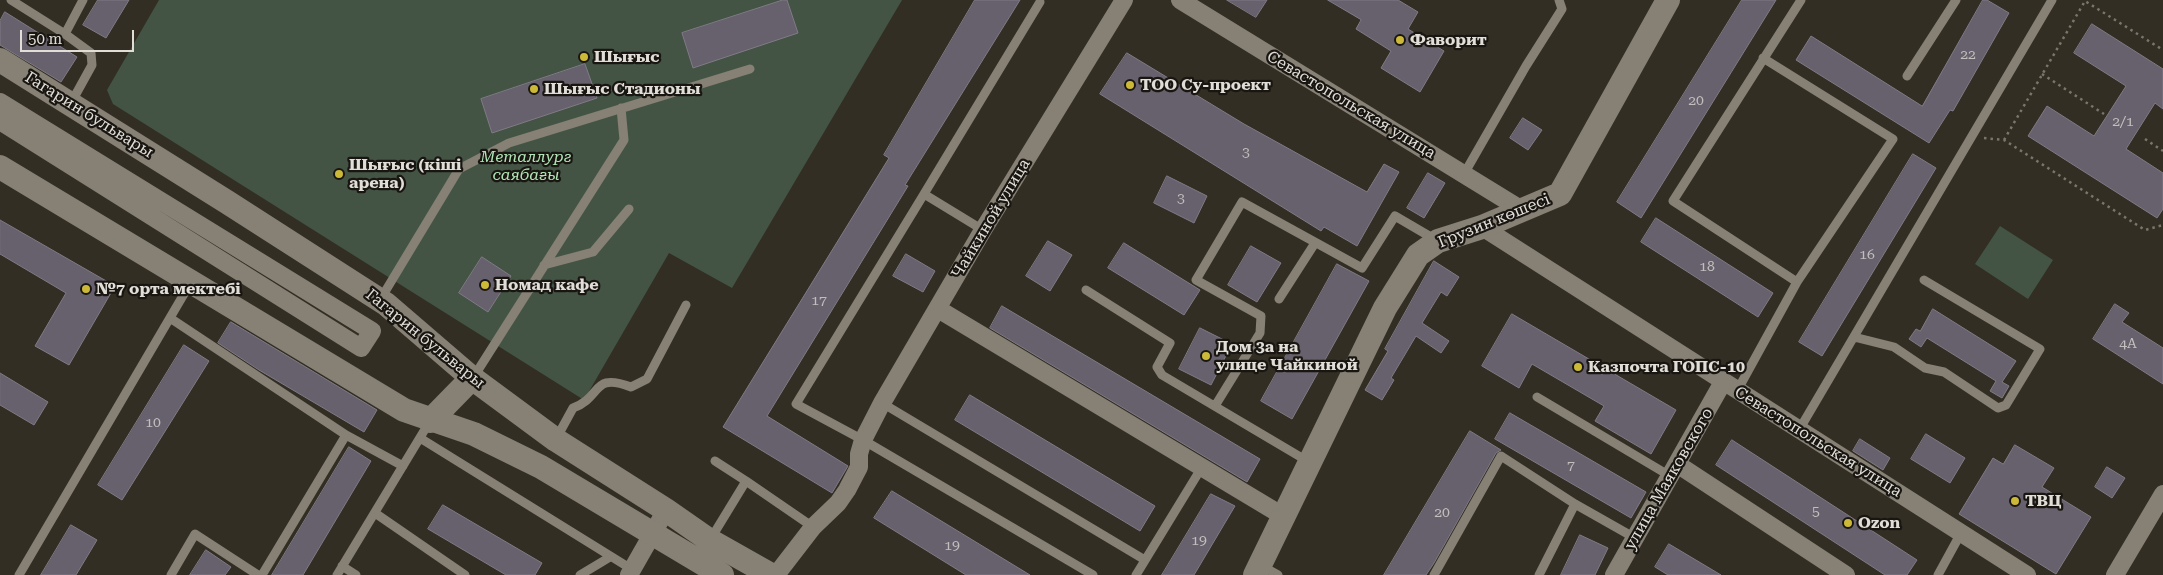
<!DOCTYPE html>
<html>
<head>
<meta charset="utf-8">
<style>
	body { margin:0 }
	#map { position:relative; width:2163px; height:575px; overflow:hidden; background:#332e24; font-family:"Roboto Serif",serif }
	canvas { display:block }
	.scale { position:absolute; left:20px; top:30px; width:114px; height:22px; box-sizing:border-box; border:2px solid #e1ded8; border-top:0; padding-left:6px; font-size:15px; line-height:18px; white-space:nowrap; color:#e1ded8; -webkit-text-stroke:4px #191612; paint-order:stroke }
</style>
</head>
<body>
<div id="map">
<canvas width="2163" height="575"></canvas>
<div class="scale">50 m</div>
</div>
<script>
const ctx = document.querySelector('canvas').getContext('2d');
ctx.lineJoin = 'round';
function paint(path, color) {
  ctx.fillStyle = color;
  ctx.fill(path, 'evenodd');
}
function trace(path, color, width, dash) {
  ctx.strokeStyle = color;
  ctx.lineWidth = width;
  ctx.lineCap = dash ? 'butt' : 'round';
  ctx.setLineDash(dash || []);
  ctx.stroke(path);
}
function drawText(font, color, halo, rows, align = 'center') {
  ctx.font = font + ' "Roboto Serif",serif';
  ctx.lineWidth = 4.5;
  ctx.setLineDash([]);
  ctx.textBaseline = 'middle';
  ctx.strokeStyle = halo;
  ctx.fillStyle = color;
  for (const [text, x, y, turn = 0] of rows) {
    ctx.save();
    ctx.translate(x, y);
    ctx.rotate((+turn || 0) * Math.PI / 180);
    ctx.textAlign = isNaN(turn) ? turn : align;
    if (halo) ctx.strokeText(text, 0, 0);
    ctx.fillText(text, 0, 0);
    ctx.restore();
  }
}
paint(new Path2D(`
	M159 0H902L732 288 669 253 584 400 113 104 107 90Z
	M2000 226 2053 260 2028 299 1975 264Z`), '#435445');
const building = new Path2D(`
	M98 0H129L106 38 83 25Z
	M783 0H787L798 33 693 68 682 33Z
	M975 0H1020L905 185 908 186 767 416 848 466 832 493 723 427 889 158 884 155Z
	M1227 0H1267L1256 17Z
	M1328 0H1398L1418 12 1408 29 1444 51 1420 92 1381 68 1391 51 1356 29 1361 20Z
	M1742 0H1776L1641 218 1617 202Z
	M1983 0H1987L2009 13 1953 111 1950 110 1929 143 1796 60 1811 36 1922 106Z
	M5 12 77 57 61 82 0 45V21Z
	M2092 24 2163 69V109L2155 103 2126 149 2163 173V209L2157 218 2028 136 2047 106 2094 136 2126 86 2074 53Z
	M1127 53 1244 124 1367 192 1384 164 1399 172 1357 246 1324 227 1321 231 1100 94Z
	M585 64 597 98 492 133 481 99Z
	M1523 118 1542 130 1528 150 1510 138Z
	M1913 154 1936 168 1822 356 1799 342Z
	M1428 173 1445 183 1424 218 1407 208Z
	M1167 176 1207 196 1194 223 1154 203Z
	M1656 218 1773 293 1758 317 1641 242Z
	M0 220 115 286 69 365 35 346 66 293 0 254Z
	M1048 241 1072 255 1050 291 1026 276Z
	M1124 243 1200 290 1184 315 1108 268Z
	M1251 246 1281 263 1257 302 1228 285Z
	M906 254 935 271 923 292 893 276Z
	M482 257 511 276 488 312 459 293Z
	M1434 261 1459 277 1447 296 1441 292 1422 323 1449 341 1441 353 1416 336 1391 378 1394 380 1382 400 1365 390 1388 351 1385 349Z
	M1337 264 1369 281 1292 419 1261 401Z
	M2115 304 2129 313 2122 322 2163 348V384L2093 339Z
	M1002 306 1260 459 1247 482 990 328Z
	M1933 309 2016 361 2002 382 2009 386 2002 398 1990 391 1996 381 1927 338 1921 347 1909 339 1916 329 1920 331Z
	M1512 314 1676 410 1651 454 1595 421 1604 406 1532 364 1519 388 1482 366Z
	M231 322 377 410 364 432 259 370 218 343Z
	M1200 328 1232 344 1211 385 1179 369Z
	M184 345 209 361 122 500 98 485Z
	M0 373 48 402 34 425 0 405Z
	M970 395 1155 506 1140 531 955 420Z
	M1510 413 1646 492 1631 518 1495 439Z
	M1470 431 1501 450 1496 453 1434 563 1426 575H1384Z
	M1926 434 1965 458 1950 483 1911 459Z
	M1860 439 1890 458 1883 470 1853 451Z
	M1732 440 1917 560 1907 575H1885L1716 465Z
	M2015 445 2054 468 2042 487 2091 517 2056 574 1959 514 1993 458 2003 464Z
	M349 447 371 461 303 575H272Z
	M2107 467 2125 478 2112 498 2095 487Z
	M892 491 1030 575H966L874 518Z
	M1211 494 1235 506 1194 575H1162Z
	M443 505 542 563 535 575H506L428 529Z
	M71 525 97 540 76 575H41Z
	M1580 535 1608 548 1595 575H1561Z
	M1669 544 1721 575H1668L1655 567Z
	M206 550 231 567 225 575H190Z`);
paint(building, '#66616c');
trace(building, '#807a86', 1);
trace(new Path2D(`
	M2042 74 2104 114
	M1984 138 2004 140 2145 230 2163 225
	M2145 139 2163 151
	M2004 140 2085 1 2163 50`), '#7a766e', 2.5, [2.5, 4]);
trace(new Path2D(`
	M11 0 65 34 83 0
	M65 34 91 53 92 65 71 103
	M1763 58 1893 139 1797 282
	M1907 76 1956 0
	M1464 174 1526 66 1562 9 1559 0
	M924 194 1040 2
	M983 230 924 194 796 404 863 440 1093 575
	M544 265 593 252 629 209
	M1086 290 1170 343 1157 367 1162 375 1309 462
	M1279 299 1315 243
	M380 300 459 169 509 143 750 69
	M170 318 346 435 262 575
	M1854 337 1894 347 1925 368 1944 372 1998 408 2006 405 2040 349 1924 280
	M473 378 624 140 621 108
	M1737 391 1797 282 1673 201 1801 0
	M1537 397 1670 476
	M882 403 1145 560
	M1215 406 1260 333 1261 316 1196 280 1242 202 1362 268 1395 216 1436 240
	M1799 430 2052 0
	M346 435 403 466
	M420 438 633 570
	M556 439 573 408C603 397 591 372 631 387L647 379 686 305
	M715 461 746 481
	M375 513 465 575
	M710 540 746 481 813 527
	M1260 565 1278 575
	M342 566 356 575
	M19 575 191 282
	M171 575 195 534 258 575
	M337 575 430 421
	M580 575 610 557
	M1136 575 1202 467
	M1434 575 1501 456 1575 504 1635 538
	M1539 575 1575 504
	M1938 575 1961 533`), '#868075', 9);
trace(new Path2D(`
	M1180 0 1522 210
	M0 102 372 331 361 348 0 121
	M1482 227 2027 575
	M938 309 1283 516
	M1677 464 1846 575
	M629 575 666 510
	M776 575 813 527 838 503 847 490 859 467V454L863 440 882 403 983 230 1124 0
	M1614 575 1723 382
	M2115 575 2163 494`), '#868075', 18);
trace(new Path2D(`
	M0 60 227 202 386 304 472 378 556 440 666 510 709 540 771 575
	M0 167 404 410 474 434 541 467 722 575
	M430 421 472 378
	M1255 575 1385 308 1418 255 1438 241 1482 227 1560 194 1668 0`), '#868075', 24);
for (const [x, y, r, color] of [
	[1400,40,5,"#cdb938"],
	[584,57,5,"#cdb938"],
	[1130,85,5,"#cdb938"],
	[534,89,5,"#cdb938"],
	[339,174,5,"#cdb938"],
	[485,285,5,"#cdb938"],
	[86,289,5,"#cdb938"],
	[1206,356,5,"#cdb938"],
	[1578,367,5,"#cdb938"],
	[2015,501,5,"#cdb938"],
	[1848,523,5,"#cdb938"]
]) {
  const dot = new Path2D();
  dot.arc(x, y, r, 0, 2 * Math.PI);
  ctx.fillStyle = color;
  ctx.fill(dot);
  trace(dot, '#191612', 2);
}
drawText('14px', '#c2bfbd', null, [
	["22",1968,55],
	["20",1696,101],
	["2/1",2123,122],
	["3",1246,153],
	["3",1181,199],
	["16",1867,255],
	["18",1707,267],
	["17",819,301],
	["4А",2128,344],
	["10",153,423],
	["7",1571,466],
	["5",1816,512],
	["20",1442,513],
	["19",1199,541],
	["19",952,546]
]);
drawText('bold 16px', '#e1ded8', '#191612', [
	["Фаворит",1410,40],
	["Шығыс",594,57],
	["ТОО Су-проект",1140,85],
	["Шығыс Стадионы",544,89],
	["Шығыс (кіші",349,165],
	["арена)",349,183],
	["Номад кафе",495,285],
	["№7 орта мектебі",96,289],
	["Дом 3а на",1216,347],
	["улице Чайкиной",1216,365],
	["Казпочта ГОПС-10",1588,367],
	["ТВЦ",2025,501],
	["Ozon",1858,523]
], 'left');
drawText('16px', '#e1ded8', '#191612', [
	["Севастопольская улица",1351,105,31],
	["Гагарин бульвары",89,115,32],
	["Чайкиной улица",991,219,-59],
	["Грузин көшесі",1494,221,-22],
	["Гагарин бульвары",425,339,39],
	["Севастопольская улица",1818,442,32],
	["улица Маяковского",1669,479,-60]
]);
drawText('italic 16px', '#b0e4b6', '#191612', [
	["Металлург",526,157],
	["саябағы",526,175]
]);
</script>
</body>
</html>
